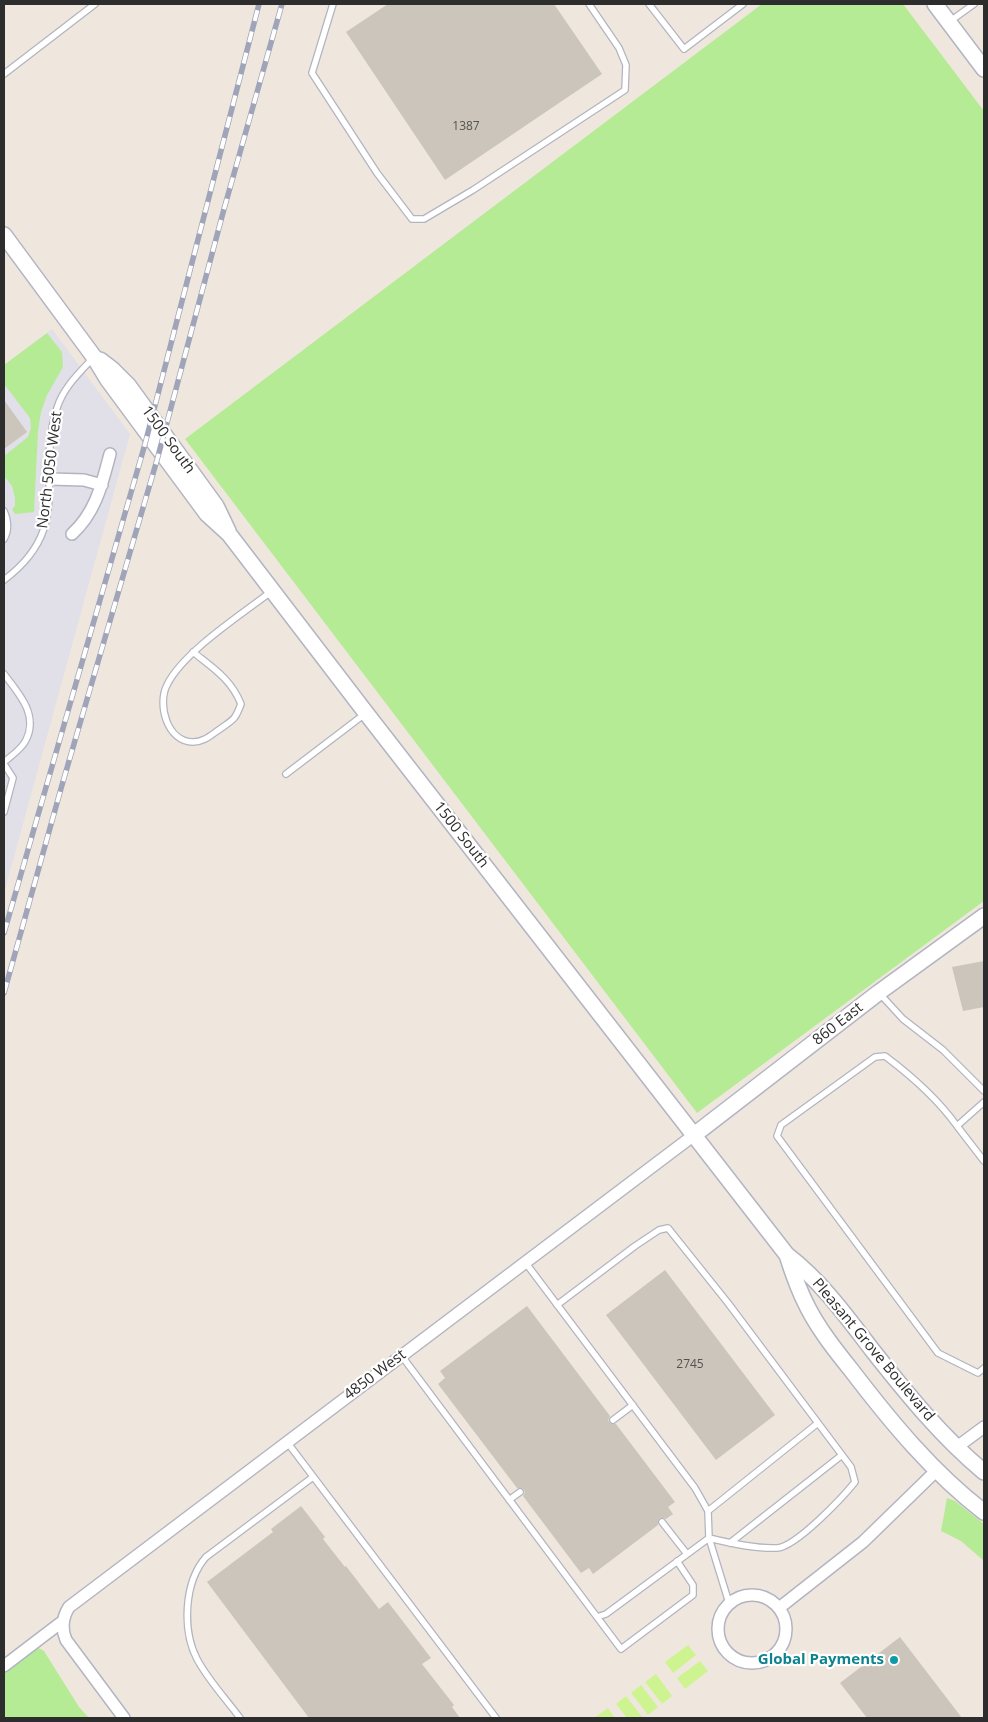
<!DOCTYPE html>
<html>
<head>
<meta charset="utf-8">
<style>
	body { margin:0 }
	#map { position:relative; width:988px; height:1722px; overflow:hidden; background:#efe7de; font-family:"Open Sans",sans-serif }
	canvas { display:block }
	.frame { position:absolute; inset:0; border:5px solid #2d2d2d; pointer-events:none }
</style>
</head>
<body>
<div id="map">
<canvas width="988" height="1722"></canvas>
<div class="frame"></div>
</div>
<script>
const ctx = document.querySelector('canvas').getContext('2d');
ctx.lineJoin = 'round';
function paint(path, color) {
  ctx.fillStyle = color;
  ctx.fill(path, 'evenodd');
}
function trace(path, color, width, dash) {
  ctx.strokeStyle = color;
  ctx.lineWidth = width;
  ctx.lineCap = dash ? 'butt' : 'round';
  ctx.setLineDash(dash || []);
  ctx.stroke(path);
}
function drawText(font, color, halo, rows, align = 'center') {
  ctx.font = font + ' "Open Sans",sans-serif';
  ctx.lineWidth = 4.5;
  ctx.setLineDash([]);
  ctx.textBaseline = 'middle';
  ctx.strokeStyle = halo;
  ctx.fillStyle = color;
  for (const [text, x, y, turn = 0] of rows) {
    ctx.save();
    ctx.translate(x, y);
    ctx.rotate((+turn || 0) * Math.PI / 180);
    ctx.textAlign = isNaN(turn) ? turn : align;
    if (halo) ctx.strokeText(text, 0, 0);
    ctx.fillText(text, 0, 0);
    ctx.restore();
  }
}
paint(new Path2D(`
	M52 329 130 434 4 893V365Z`), '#e1dfe7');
paint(new Path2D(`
	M762 4H903L984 111V901L697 1113 185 439Z
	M47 333 62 352 63 367 47 395 41 412 38 431 34 512 15 514 12 509 15 506V498L12 486 4 476V456L28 437 31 428 30 418 4 384V365Z
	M947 1498 955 1501 984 1524V1561L961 1541 941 1531Z
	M35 1646 44 1651 79 1707 89 1718H4V1669Z`), '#b6eb95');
paint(new Path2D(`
	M688 1645 696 1655 673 1673 665 1662Z
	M700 1661 708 1671 685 1689 677 1678Z
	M656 1674 672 1696 662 1704 645 1682Z
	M641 1685 658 1707 648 1715 631 1693Z
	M626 1696 643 1718H627L616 1704Z
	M608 1708 615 1718H594Z`), '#cdf490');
paint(new Path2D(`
	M388 4H554L602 74 445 180 346 32Z
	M4 400 27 432 4 449Z
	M984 961V1007L963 1011 952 967Z
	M665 1270 775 1415 716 1460 606 1315Z
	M527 1306 610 1416 608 1420 610 1423 616 1424 675 1502 668 1507 673 1514 666 1519 663 1518H660L658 1521V1525L593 1574 589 1568 581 1573 523 1496 525 1492 523 1489 517 1488 438 1384 445 1378 440 1371Z
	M301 1506 325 1537 323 1539 345 1567 346 1566 379 1609 388 1602 431 1658 422 1664 454 1705 452 1707 460 1718H309L207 1582 273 1532 271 1529Z
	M900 1637 962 1718H867L840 1683Z`), '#cbc5bc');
const lane = new Path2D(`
	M333 4 312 73 377 173 412 219H424L473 190 625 90 626 65 619 48 589 4
	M649 4 684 49 743 4
	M949 22 974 4
	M4 74 95 4
	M4 511C8 520 9 530 4 539
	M4 580C75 527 35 476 57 408 63 388 79 373 93 358
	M193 652C213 668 231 679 241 704 235 720 234 719 220 729 211 735 204 742 193 742 167 742 157 704 167 685 183 652 242 614 272 591
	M4 674C18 693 39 714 26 740 22 749 11 756 4 762
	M4 764 13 778 4 812
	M286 774 366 713
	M880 994 903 1019 943 1050 984 1091
	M984 1102 957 1126C937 1098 913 1077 885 1056L875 1057 781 1125 777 1136 938 1353 978 1373 984 1368
	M957 1126 984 1161
	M525 1262 695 1488 708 1511 709 1538 729 1603
	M401 1355 597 1617 606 1614 709 1538C729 1543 757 1549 777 1548 796 1547 843 1497 855 1482L851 1467 728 1303 668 1228 659 1230 635 1246 557 1305
	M613 1420 633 1405
	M287 1442 496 1718
	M509 1500 520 1492
	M708 1511 818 1423
	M662 1522 687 1554
	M730 1543 842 1455
	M597 1617 621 1649 693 1595V1585L677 1561
	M240 1718C226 1699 208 1680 197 1659 182 1630 184 1582 206 1557L313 1477`);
const street = new Path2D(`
	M50 479 84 480 102 485
	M72 534C96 512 102 484 110 454
	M957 1447 984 1427
	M718 1629a34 34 0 1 1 68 0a34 34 0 1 1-68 0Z
	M779 1608 863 1542 937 1470
	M4 1666 63 1621
	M124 1718 66 1640C61 1628 62 1618 69 1607L694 1135`);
const secondary = new Path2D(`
	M935 4 984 69
	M4 235 94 357 108 380 207 514 229 534 366 713 787 1255C822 1282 847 1317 873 1351 907 1394 942 1437 984 1472
	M100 360 113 370 128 385 216 506 228 531
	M694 1135 878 993 984 916
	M787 1255C793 1274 799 1291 808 1308 820 1331 836 1351 852 1371 891 1422 933 1473 984 1512`);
trace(lane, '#b2b5c1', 8);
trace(street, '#b2b5c1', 14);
trace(secondary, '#b2b5c1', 18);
trace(lane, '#fff', 5.5);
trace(street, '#fff', 11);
trace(secondary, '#fff', 15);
const rail = new Path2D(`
	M4 933 145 444 259 4
	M4 993 62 785 157 460 224 209 282 4`);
trace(rail, '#9fa4b9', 5.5);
trace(rail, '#fff', 4, [11]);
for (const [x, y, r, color] of [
	[894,1660,5,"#0f9aa8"]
]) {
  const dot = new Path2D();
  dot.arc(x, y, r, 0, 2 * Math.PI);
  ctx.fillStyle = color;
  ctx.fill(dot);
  trace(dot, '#fff', 2);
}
drawText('12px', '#545351', null, [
	["1387",466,127],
	["2745",690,1365]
]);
drawText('15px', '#2d2d2d', '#fff', [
	["1500 South",168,440,54],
	["North 5050 West",50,470,-83],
	["1500 South",461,835,52],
	["860 East",838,1024,-38],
	["Pleasant Grove Boulevard",873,1350,50],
	["4850 West",375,1375,-37]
]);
drawText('bold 15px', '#0d838f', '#fff', [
	["Global Payments",884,1660]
], 'right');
</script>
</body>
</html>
